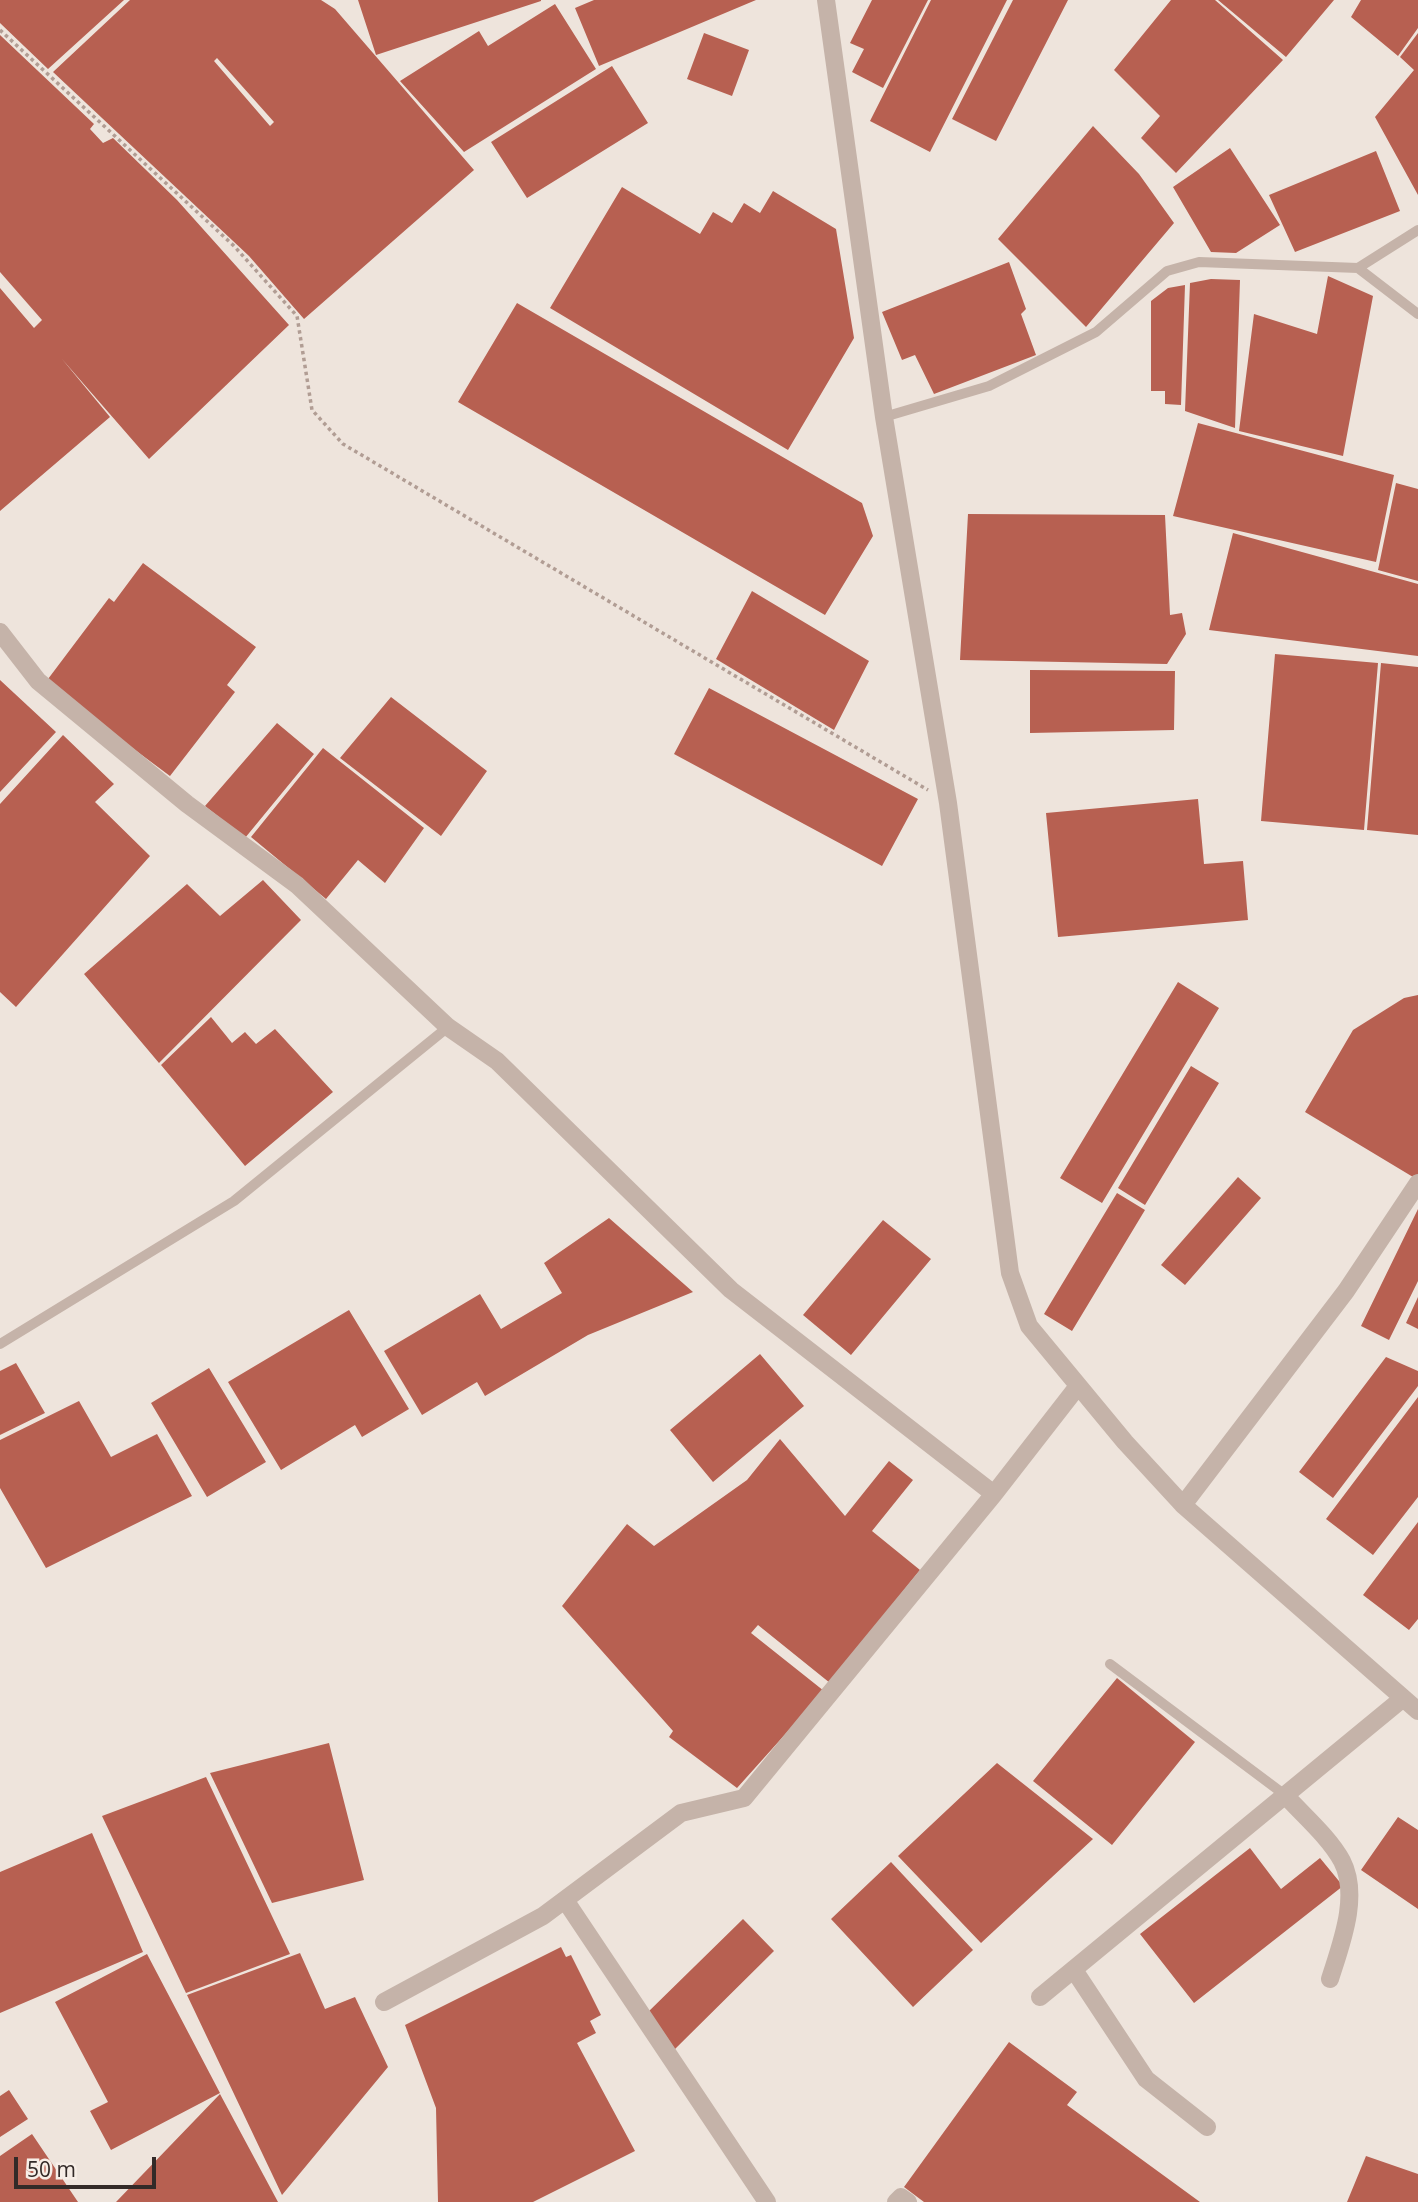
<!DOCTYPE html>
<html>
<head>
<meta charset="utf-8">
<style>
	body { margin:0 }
	#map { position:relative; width:1418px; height:2202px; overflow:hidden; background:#eee4dc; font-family:"Open Sans",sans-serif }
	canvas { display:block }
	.scale { position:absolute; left:14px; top:2157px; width:142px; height:32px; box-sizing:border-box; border:4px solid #332a28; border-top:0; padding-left:9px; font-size:21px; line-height:24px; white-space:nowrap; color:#332a28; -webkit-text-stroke:5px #f7eee7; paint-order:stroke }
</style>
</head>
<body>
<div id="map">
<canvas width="1418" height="2202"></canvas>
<div class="scale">50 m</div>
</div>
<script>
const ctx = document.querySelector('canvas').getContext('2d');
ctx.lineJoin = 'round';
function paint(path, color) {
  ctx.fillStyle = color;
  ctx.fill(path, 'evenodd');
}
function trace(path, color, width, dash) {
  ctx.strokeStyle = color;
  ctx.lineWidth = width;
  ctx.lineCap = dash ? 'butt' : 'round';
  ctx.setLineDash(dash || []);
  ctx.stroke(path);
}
paint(new Path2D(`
	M0 0H124L48 69 0 23Z
	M130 0H321L335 9 474 170 304 319 249 256 53 72ZM217 58 274 122 270 126 214 61Z
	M358 0H541V1L376 55Z
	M594 0H756L599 66 575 8Z
	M872 0H928L883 88 852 72 864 49 850 43Z
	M931 0H1007L930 152 870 121Z
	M1013 0H1068L996 141 952 119Z
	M1171 0H1215L1283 60 1176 173 1141 138 1160 116 1114 70Z
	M1218 0H1334L1286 57Z
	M1361 0H1418V28L1398 56 1351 17Z
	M555 4 596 69 464 152 400 81 479 31 488 46Z
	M704 33 749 50 732 96 687 79Z
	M1418 33V195L1375 117 1414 70 1400 57Z
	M0 35 94 124 90 129 103 143 113 138 177 200 289 325 149 459 62 359 110 417 0 511V288L34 328 42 320 0 272Z
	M612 66 648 123 527 198 491 142Z
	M1093 126 1139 174 1174 223 1086 327 998 239Z
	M1230 148 1280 225 1236 253 1211 252 1173 187Z
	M1376 151 1400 211 1295 252 1269 195Z
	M622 187 700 234 713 212 732 223 744 203 760 213 773 191 836 229 854 338 788 450 550 308Z
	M1009 262 1026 309 1021 314 1036 355 934 394 915 355 902 360 882 312Z
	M1328 276 1373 296 1343 456 1239 431 1254 314 1317 334Z
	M1211 279 1240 280 1235 428 1185 411 1190 283Z
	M1185 285 1181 405 1165 404V391H1151V301L1168 288Z
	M517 303 862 503 873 536 825 615 458 402Z
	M1198 423 1394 475 1376 562 1173 516Z
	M1396 483 1418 489V581L1378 570Z
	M968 514 1165 515 1170 615 1182 613 1186 634 1167 664 960 660Z
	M1233 533 1418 584V656L1209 630Z
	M143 563 256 647 227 685 235 692 170 776 45 683 109 598 114 602Z
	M752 591 869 661 834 730 716 659Z
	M1275 654 1378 663 1364 830 1261 821Z
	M1381 663 1418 667V835L1367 830Z
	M1030 670 1175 671 1174 730 1030 733Z
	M0 680 56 732 0 792Z
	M709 688 918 799 882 866 674 754Z
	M391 697 487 771 441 836 340 758Z
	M277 723 314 754 245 838 205 806Z
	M63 735 114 784 95 802 150 856 16 1007 0 992V804Z
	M323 748 424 828 385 883 358 860 326 899 251 837Z
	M1198 799 1204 864 1243 861 1248 920 1058 937 1046 813Z
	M263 880 301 920 159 1063 84 974 187 884 220 916Z
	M1178 982 1219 1008 1102 1203 1060 1178Z
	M1418 995V1180L1305 1112 1353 1030 1404 998Z
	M211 1017 232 1043 245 1032 256 1044 275 1029 333 1092 245 1166 161 1065Z
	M1191 1066 1219 1083 1145 1205 1118 1188Z
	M1238 1177 1261 1198 1185 1285 1161 1265Z
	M1117 1193 1145 1210 1072 1331 1044 1314Z
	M1418 1209V1281L1389 1340 1361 1326Z
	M609 1218 693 1292 588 1335 485 1396 477 1382 422 1415 384 1351 480 1294 501 1329 562 1293 544 1263Z
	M883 1220 931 1259 851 1355 803 1315Z
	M1418 1297V1329L1406 1323Z
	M349 1310 409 1409 362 1437 355 1425 281 1470 228 1382Z
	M760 1354 804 1406 713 1482 670 1430Z
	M1386 1357 1418 1371V1386L1333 1498 1299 1472Z
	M16 1363 45 1413 0 1435V1371Z
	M209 1368 266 1462 207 1497 151 1403Z
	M1418 1397V1497L1373 1555 1326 1519Z
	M79 1401 111 1457 157 1434 192 1496 46 1568 0 1488V1440Z
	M780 1439 845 1516 889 1461 913 1480 872 1531 920 1570 830 1683 758 1625 751 1633 824 1691 737 1788 669 1737 673 1731 562 1606 627 1524 654 1546 747 1480Z
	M1418 1522V1619L1409 1630 1363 1595Z
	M1117 1678 1195 1742 1112 1845 1033 1781Z
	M329 1743 364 1880 272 1903 210 1773Z
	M997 1763 1093 1839 981 1943 898 1856Z
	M206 1777 290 1954 186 1993 102 1816Z
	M1398 1817 1418 1830V1909L1361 1870Z
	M92 1833 143 1952 0 2013V1872Z
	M1250 1848 1281 1889 1320 1858 1343 1886 1194 2003 1140 1934Z
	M891 1862 973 1950 913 2007 831 1919Z
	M743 1919 774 1951 675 2049 646 2014Z
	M561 1947 566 1957 571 1955 601 2015 590 2021 596 2033 577 2043 635 2151 533 2202H438L436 2108 405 2025Z
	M300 1953 325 2009 355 1997 388 2067 282 2195 187 1995Z
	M147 1954 220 2093 111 2150 90 2111 108 2102 55 2002Z
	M1009 2042 1077 2092 1067 2105 1200 2202H924L904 2187Z
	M9 2090 28 2119 0 2137V2096Z
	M220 2094 278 2202H116Z
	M32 2134 78 2202H0V2156Z
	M1366 2156 1418 2174V2202H1347Z`), '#b76051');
trace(new Path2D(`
	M0 30 234 246 297 316 312 410 343 444 928 790`), '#b19d94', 3.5, [3.5, 3.5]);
trace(new Path2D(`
	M1358 268 1418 230
	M884 417 989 386 1096 332 1167 271 1199 262 1358 268 1418 314
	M0 1344 234 1201 448 1027
	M1110 1664 1285 1795`), '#c5b3a9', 10);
trace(new Path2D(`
	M826 0 884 417 948 803 1010 1273 1029 1326 1125 1442 1183 1505 1418 1711
	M0 632 38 681 187 804 297 885 448 1027 497 1061 731 1290 994 1494 1078 1386
	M1183 1505 1346 1291 1418 1183
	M1285 1795C1303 1815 1329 1837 1342 1861 1360 1896 1341 1944 1330 1979
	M565 1900 767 2202
	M1074 1970 1146 2079 1207 2127
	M1040 1997 1402 1699
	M384 2002 543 1916 681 1813 744 1798 994 1494
	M896 2202 901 2197 908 2202`), '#c5b3a9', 18);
</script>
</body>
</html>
